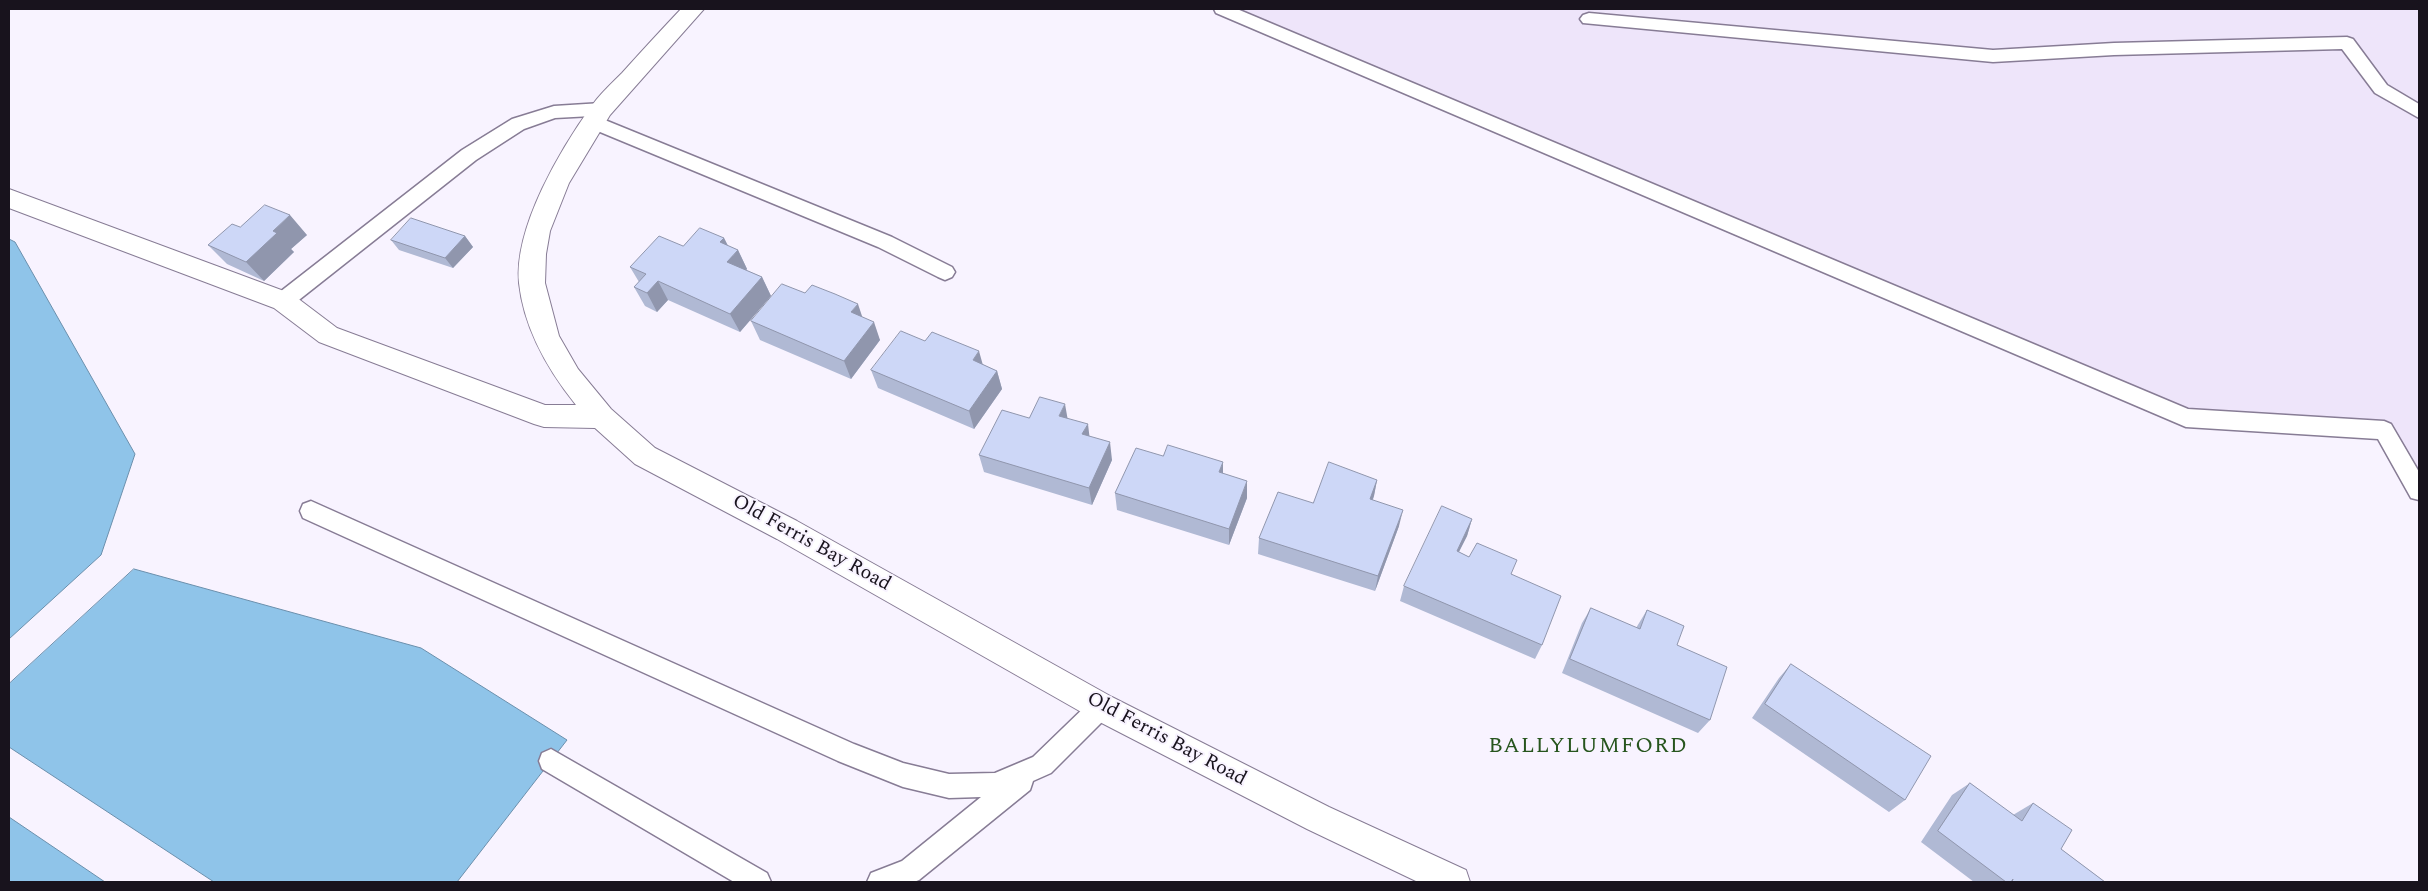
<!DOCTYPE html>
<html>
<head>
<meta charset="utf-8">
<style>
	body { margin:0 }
	#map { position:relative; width:2428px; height:891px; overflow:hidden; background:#f8f3ff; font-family:Spectral,serif }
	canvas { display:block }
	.frame { position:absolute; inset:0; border:10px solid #18131d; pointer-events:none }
</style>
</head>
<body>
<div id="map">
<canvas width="2428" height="891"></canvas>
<div class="frame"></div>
</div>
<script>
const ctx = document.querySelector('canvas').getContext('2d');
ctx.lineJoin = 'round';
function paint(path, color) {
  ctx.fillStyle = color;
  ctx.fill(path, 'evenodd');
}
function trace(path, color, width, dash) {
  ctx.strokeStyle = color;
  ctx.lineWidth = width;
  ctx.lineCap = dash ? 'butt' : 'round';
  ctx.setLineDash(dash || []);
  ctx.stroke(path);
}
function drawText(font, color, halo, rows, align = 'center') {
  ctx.font = font + ' Spectral,serif';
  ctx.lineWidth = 4;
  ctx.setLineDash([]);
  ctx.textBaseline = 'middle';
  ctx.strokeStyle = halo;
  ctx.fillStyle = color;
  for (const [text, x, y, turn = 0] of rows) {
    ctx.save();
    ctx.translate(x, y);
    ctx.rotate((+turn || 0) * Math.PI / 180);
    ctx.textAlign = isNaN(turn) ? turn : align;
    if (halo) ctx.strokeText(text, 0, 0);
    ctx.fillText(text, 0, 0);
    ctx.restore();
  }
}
paint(new Path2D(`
	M1222 9H2419V500L2384 430 2186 418Z`), '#eee5fa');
const water = new Path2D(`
	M9 239 15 242 135 454 101 555 9 639Z
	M134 569 421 648 567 740 457 882H214L9 747V684Z
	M9 817 105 882H9Z`);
paint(water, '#8fc4e9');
trace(water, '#6b8fac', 1);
const service = new Path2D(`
	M1214 9H1237L2188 409 2384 421 2391 424 2419 472V500L2411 498 2378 439 2186 427 2179 424 1216 13Z
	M1589 13 1993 50 2114 43 2347 37 2353 39 2387 85 2419 104V118L2375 93 2342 49 2114 55 1993 62 1583 23 1580 19 1583 15Z
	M602 103 608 104 611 109 608 114 595 116 892 237 952 267 955 272 952 277 945 280 938 277 878 247 588 127 585 122 588 117 592 116 555 118 524 129 476 160 290 307 283 309 276 307 273 301 276 295 462 150 512 119 554 106Z
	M311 501 854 744 903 763 949 774 995 773 1033 757 1093 699 1101 696 1109 699 1113 707 1109 715 1051 773 1033 781 1030 790 919 880 914 882H867L871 873 902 861 981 797 949 798 903 787 838 761 303 518 300 511 303 504Z
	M551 749 767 873 771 882H734L542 769 539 761 542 753Z`);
const minor = new Path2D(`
	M681 9H704L610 115 569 183 550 231 546 254 545 283 559 336 578 369 611 409 655 448 797 521 1112 697 1329 807 1466 870 1470 882H1418L1307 829 1090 717 777 539 635 464 595 428 544 427 534 424 319 342 274 308 9 208V189L292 294 337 328 545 405H576C548 370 524 329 519 283 514 227 561 148 593 104 601 93 612 83 622 73 641 52 661 30 681 9Z`);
trace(service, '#877c95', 3);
trace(minor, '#877c95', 2);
paint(service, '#fff');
paint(minor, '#fff');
paint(new Path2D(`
	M240 227 307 235 291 249 294 252 264 281 227 264 208 245Z
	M465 236 473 247 453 268 399 250 391 240Z
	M724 238 728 246 738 250 747 269 746 270 762 277 771 296 740 332 668 300 657 312 645 306 634 287 639 282 630 267Z
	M862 317 880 340 851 379 760 340 751 321Z
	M982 364 997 371 1002 389 974 429 878 388 871 370Z
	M1067 418 1089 436 1112 460 1092 505 984 472 979 455Z
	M1223 474 1247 498 1229 545 1117 510 1115 493Z
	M1377 480 1373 500 1399 526 1375 591 1258 554 1259 538 1313 503Z
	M1472 519 1467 536 1459 552 1469 557 1512 574 1542 645 1535 659 1400 601 1404 586Z
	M1591 608 1636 628 1647 610 1677 645 1710 720 1698 733 1562 673 1582 623Z
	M1791 664 1905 800 1889 812 1752 718 1779 678Z
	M1970 783 2013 815 2033 803 2061 849 2105 882H1974L1921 842 1952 795Z`), '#b0b9d4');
paint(new Path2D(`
	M290 215 307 235 291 249 294 252 264 281 246 262 273 231Z
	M465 236 473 247 453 268 445 258Z
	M724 238 733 256 738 250 747 269 736 281 727 262 720 242Z
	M762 277 771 296 740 332 730 314Z
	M658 281 668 300 657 312 647 293Z
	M858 304 864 322 851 312Z
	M874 322 880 340 851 379 844 361Z
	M979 351 984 369 973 360Z
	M997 371 1002 389 974 429 969 411Z
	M1065 404 1068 421 1059 416Z
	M1088 424 1090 441 1082 434Z
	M1110 442 1112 460 1092 505 1089 488Z
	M1223 462V478L1219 472Z
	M1377 480 1374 496 1366 515 1370 499Z
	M1247 481V498L1229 545V529Z
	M1403 510 1399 526 1375 591 1378 576Z
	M1472 519 1467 536 1451 567 1457 551Z`), '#9096ad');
const building = new Path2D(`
	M265 205 290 215 273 231 277 233 246 262 208 245 232 224 240 227Z
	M411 218 465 236 445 258 391 240Z
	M700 228 724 238 720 242 738 250 727 262 762 277 730 314 658 281 647 293 634 287 646 274 630 267 659 236 683 246Z
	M782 284 805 293 812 285 835 294 858 304 851 312 874 322 844 361 751 321Z
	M901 331 925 341 932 332 979 351 973 360 997 371 969 411 871 370Z
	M1040 397 1065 404 1059 416 1088 424 1082 434 1110 442 1089 488 979 455 1002 410 1029 418Z
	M1168 445 1223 462 1219 472 1247 481 1229 529 1115 493 1136 448 1163 456Z
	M1329 462 1377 480 1370 499 1403 510 1378 576 1259 538 1278 492 1313 503Z
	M1442 506 1472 519 1457 551 1469 557 1477 543 1517 560 1511 574 1561 596 1542 645 1404 586Z
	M1591 608 1640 629 1647 610 1666 618 1684 626 1677 645 1727 667 1710 720 1570 659Z
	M1791 664 1931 756 1905 800 1765 704Z
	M1970 783 2022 821 2033 803 2072 830 2061 849 2105 882H2012L2013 879 2011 882H2006L1938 831Z`);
paint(building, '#cdd7f7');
trace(building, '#9096ad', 1);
drawText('20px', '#18131d', '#f8f3ff', [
	["Old Ferris Bay Road",811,544,29],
	["Old Ferris Bay Road",1166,740,28]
]);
ctx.letterSpacing = '1px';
drawText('22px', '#27551e', '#f8f3ff', [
	["BALLYLUMFORD",1588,748]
]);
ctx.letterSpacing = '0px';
</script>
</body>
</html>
